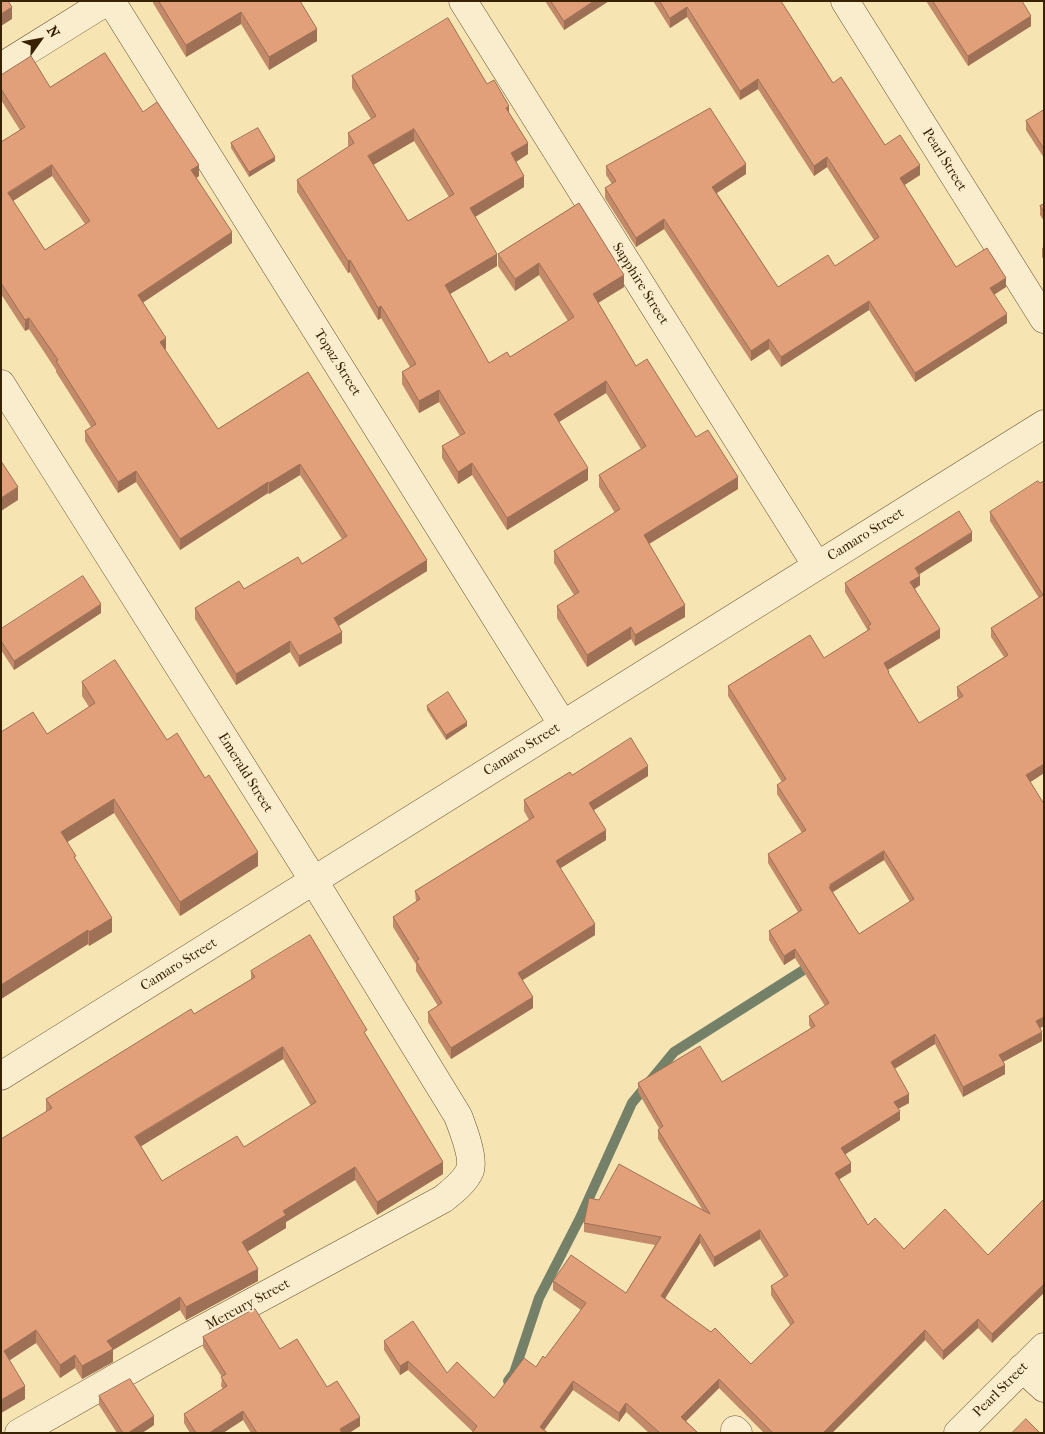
<!DOCTYPE html>
<html>
<head>
<meta charset="utf-8">
<style>
	body { margin:0 }
	#map { position:relative; width:1045px; height:1434px; overflow:hidden; background:#f6e4b2; font-family:"IM FELL French Canon",serif }
	canvas { display:block }
	.frame { position:absolute; inset:0; border:2px solid #392104; pointer-events:none }
	.north { position:absolute; left:15px; top:15px; width:50px; height:50px; -webkit-text-stroke:4px #f9edcd; paint-order:stroke; rotate:58deg; font-size:14px; font-weight:700; line-height:20px; text-align:center; color:#392104 }
	.north::after { content:''; display:block; margin:auto; width:18px; height:22px; background:#392104; clip-path:polygon(50% 0,100% 100%,50% 72%,0 100%) }
</style>
</head>
<body>
<div id="map">
<canvas width="1045" height="1434"></canvas>
<div class="frame"></div>
<div class="north">N</div>
</div>
<script>
const ctx = document.querySelector('canvas').getContext('2d');
ctx.lineJoin = 'round';
function trace(path, color, width, dash) {
  ctx.strokeStyle = color;
  ctx.lineWidth = width;
  ctx.lineCap = dash ? 'butt' : 'round';
  ctx.setLineDash(dash || []);
  ctx.stroke(path);
}
function paint(path, color) {
  ctx.fillStyle = color;
  ctx.fill(path, 'evenodd');
}
function drawText(font, color, halo, rows, align = 'center') {
  ctx.font = font + ' "IM FELL French Canon",serif';
  ctx.lineWidth = 4;
  ctx.setLineDash([]);
  ctx.textBaseline = 'middle';
  ctx.strokeStyle = halo;
  ctx.fillStyle = color;
  for (const [text, x, y, turn = 0] of rows) {
    ctx.save();
    ctx.translate(x, y);
    ctx.rotate((+turn || 0) * Math.PI / 180);
    ctx.textAlign = isNaN(turn) ? turn : align;
    if (halo) ctx.strokeText(text, 0, 0);
    ctx.fillText(text, 0, 0);
    ctx.restore();
  }
}
trace(new Path2D(`
	M508 1381 514 1373 539 1298 580 1218 632 1103 674 1052 813 964`), '#758069', 10);
const minor = new Path2D(`
	M111 1 563 725
	M463 1 817 566
	M845 1 1044 319
	M1 67 107 1
	M1 384 314 881 458 1116C463 1129 474 1158 470 1170 465 1182 453 1191 443 1199L186 1338 19 1433
	M1 1076 1044 424
	M1022 1368 1044 1388
	M735 1430 738 1433
	M958 1433 1044 1347`);
trace(minor, '#685230', 29);
trace(minor, '#f9edcd', 28);
paint(new Path2D(`
	M153 1H300L317 41 269 70 241 24 186 57 153 3Z
	M545 1H609L564 30Z
	M653 1H781L833 83 885 145 920 175 904 185 956 267 1006 287 994 295 1007 323 915 382 869 310 781 367 769 349 751 361 664 229 636 247 605 198V188L612 184 606 175V166L746 174 717 193 778 287 835 266 874 240 827 167 814 176 758 89 740 100 687 17 670 28Z
	M926 1H1022L1031 26 968 66Z
	M1 75 50 87 143 112 199 176 196 178 232 243 143 302 166 349 165 350 218 429 308 372 427 571 338 626 342 643 299 667 290 652 236 685 195 619V608L244 589 302 564 342 539 300 475 269 494 268 493 180 550 136 482 118 493 85 441V431L91 427 56 372V370L29 329 25 331 1 294V142L20 130 1 100ZM52 176 85 224 45 250 13 201Z
	M352 76 487 84 509 113 528 154 516 162 524 187 475 217 497 266 450 294 489 363 510 357 568 321 539 275 515 291 498 266V254L579 203 624 287 598 303 636 366 696 437 738 489 649 544 685 617 635 646 631 639 587 667 557 618V606L574 595 554 563V551L615 513 599 487V475L641 449 606 393 559 422 588 480 507 530 472 475 458 484 442 458V446L460 436 439 402 419 413 402 384V372L410 367 381 318 378 320 350 272 348 273 297 192V180L349 147 348 145V133L371 119 352 88ZM414 141 449 197 408 221 373 165Z
	M1044 110V158L1026 130V121Z
	M231 143 275 161 249 177 231 148Z
	M1044 204V221L1040 215V206Z
	M1044 247V260L1042 257V248Z
	M1044 481V773L1030 782 1044 804V1026L1040 1028 1042 1041 1003 1062 1005 1074 963 1097 935 1044 894 1069 909 1103 898 1109 900 1120 845 1154 851 1172 839 1179 868 1225 904 1249 988 1255 1044 1199 992 1343 978 1328 943 1360 925 1340 832 1433H764L719 1388 686 1421 698 1433H649L626 1412 619 1422 573 1390 544 1430 473 1432 408 1370 400 1375 384 1350V1341L494 1398 536 1367 545 1358 581 1310 553 1290V1281L626 1293 655 1245 584 1232V1223L599 1200 702 1209 658 1139V1130L659 1128 638 1092V1083L722 1082 811 1028 809 1025V1016L825 1006 795 958 784 965 769 940V931L798 912 768 863V854L802 833 777 794V785L782 782 728 696V686L824 658 868 631 845 592V583L972 541 919 574 920 585 915 589 940 638 888 670 889 675 919 723 959 699 957 696V687L1004 657 991 637V628L1039 598 990 521V512ZM884 860 910 902 859 934 833 892ZM760 1239 784 1278 771 1286V1295L790 1325 751 1364 665 1298 700 1243 714 1267Z
	M101 613 14 670 1 650V629Z
	M82 682 167 740 258 866 180 916 114 813 67 842 112 932 89 946 88 944 1 999V732L47 734 89 707 82 696Z
	M427 706 467 726 446 740 427 710Z
	M572 775 648 776 594 810 606 840 560 868 595 935 522 980 533 1008 451 1059 428 1022V1012L438 1006 416 971V964L393 927V917L416 902 415 891 529 820 524 811V800Z
	M251 971 367 1036 443 1174 377 1215 355 1180 286 1222V1228L247 1251 258 1281 186 1320 180 1310 113 1350V1362L82 1379 75 1368 60 1378 36 1343 9 1360 25 1399 1 1413V1139L46 1112V1099L194 1014 251 980ZM283 1059 311 1106 244 1147 162 1181 141 1146Z
	M203 1337 280 1349 327 1387 360 1426 349 1433H251L243 1420 223 1433H190L184 1423V1414L223 1389 221 1386 222 1377 203 1347Z
	M99 1396 154 1425 142 1433H117L99 1405Z`), '#c28a69');
paint(new Path2D(`
	M594 1H609L564 30V21Z
	M12 7V19L1 26V14Z
	M687 7V17L670 28V18Z
	M241 12V24L186 57V45Z
	M1031 16V26L968 66V56Z
	M317 29V41L269 70V57Z
	M758 79V89L740 100V91Z
	M509 106V118L506 108Z
	M414 129V141L368 168V156Z
	M528 143V154L511 165V153Z
	M275 157V161L249 177V172Z
	M827 157V167L814 176V166Z
	M746 164V174L712 196V187Z
	M52 165V176L8 204V193Z
	M199 165V176L191 181V170Z
	M920 165V175L900 188V178Z
	M524 176V187L470 220V208Z
	M664 219V229L636 247V238Z
	M232 232V243L138 306V295Z
	M497 254V266L445 297V285Z
	M350 260V272L348 273V261Z
	M539 263V275L515 291V279Z
	M624 275V287L593 306V294Z
	M1006 278V287L990 297V288Z
	M869 301V310L781 367V357Z
	M381 306V318L378 320V308Z
	M1007 314V323L915 382V373Z
	M29 318V329L25 331V320Z
	M166 338V349L160 353V342Z
	M769 339V349L751 361V351Z
	M606 381V393L554 425V414Z
	M439 390V402L419 413V401Z
	M472 463V475L458 484V472Z
	M300 464V475L269 494V483Z
	M588 468V480L507 530V518Z
	M136 471V482L118 493V482Z
	M738 477V489L644 547V535Z
	M268 482V493L180 550V539Z
	M18 487V500L1 511V498Z
	M972 532V541L915 577V568Z
	M427 560V571L334 629V618Z
	M920 576V585L910 591V582Z
	M101 604V613L14 670V661Z
	M685 605V617L635 646V635Z
	M631 627V639L587 667V655Z
	M940 629V638L884 672V663Z
	M342 632V643L299 667V656Z
	M290 641V652L236 685V674Z
	M467 722V726L446 740V735Z
	M1044 764V773L1026 785V775Z
	M648 766V776L589 813V803Z
	M114 799V813L61 846V832Z
	M606 830V840L556 871V861Z
	M884 851V860L831 893 829 897 830 885Z
	M258 852V866L180 916V902Z
	M112 918V932L89 946V932Z
	M595 924V935L518 983V973Z
	M88 930V944L1 999V985Z
	M795 949V958L784 965V956Z
	M533 997V1008L451 1059V1048Z
	M1044 1017V1026L1036 1030V1021Z
	M1042 1032V1041L999 1064V1055Z
	M935 1034V1044L891 1071V1062Z
	M283 1047V1059L135 1150V1137Z
	M1005 1065V1074L963 1097V1087Z
	M909 1094V1103L894 1111V1102Z
	M900 1111V1120L841 1157V1148Z
	M443 1162V1174L377 1215V1202Z
	M851 1163V1172L835 1182V1173Z
	M355 1167V1180L286 1222V1228L242 1255V1242L283 1211Z
	M760 1230V1239L714 1267V1257Z
	M700 1234V1243L661 1305V1296Z
	M258 1269V1281L186 1320V1307Z
	M1044 1284V1293L992 1343V1334Z
	M180 1297V1310L113 1350V1362L82 1379V1366L107 1341Z
	M978 1319V1328L943 1360V1351Z
	M36 1330V1343L4 1364V1351Z
	M925 1330V1340L832 1433H823Z
	M75 1355V1368L60 1378V1365Z
	M408 1361V1370L400 1375V1366Z
	M719 1379V1388L681 1426V1417Z
	M573 1381V1390L542 1433 540 1427Z
	M25 1386V1399L1 1413V1400Z
	M626 1403V1412L619 1422V1413Z
	M243 1411V1420L223 1433H209Z
	M154 1416V1425L142 1433H128Z
	M360 1417V1426L349 1433H340V1429Z`), '#9e7055');
const building = new Path2D(`
	M1 1H8L12 7 1 14Z
	M159 1H300L317 29 269 57 241 12 186 45Z
	M551 1H594L564 21Z
	M660 1H781L833 83 841 77 885 145 900 135 920 165 900 178 956 267 987 248 1006 278 990 288 1007 314 915 373 869 301 781 357 769 339 751 351 664 219 636 238 605 188 616 181 606 166 710 108 746 164 712 187 778 287 828 255 835 266 879 237 827 157 814 166 758 79 740 91 687 7 670 18Z
	M933 1H1022L1031 16 968 56Z
	M448 18 487 84 494 80 509 106 506 108 528 143 511 153 524 176 470 208 497 254 445 285 489 363 507 352 510 357 574 317 539 263 515 279 498 254 579 203 624 275 593 294 636 366 647 359 696 437 708 430 738 477 644 535 685 605 635 635 631 627 587 655 557 606 579 592 554 551 620 509 599 475 646 446 606 381 554 414 588 468 507 518 472 463 458 472 442 446 465 433 439 390 419 401 402 372 416 364 381 306 378 308 350 260 348 261 297 180 354 143 348 133 376 116 352 76ZM414 129 454 194 408 221 368 156Z
	M105 53 143 112 157 102 199 165 191 170 232 232 138 295 166 338 160 342 218 429 308 372 427 560 334 618 342 632 299 656 290 641 236 674 195 608 239 581 244 589 298 557 302 564 347 536 300 464 269 483 268 482 180 539 136 471 118 482 85 431 96 424 56 361 58 360 29 318 25 320 1 283V142L25 127 1 89V75L31 56 50 87ZM52 165 90 221 45 250 8 193Z
	M1044 110V149L1026 121Z
	M258 128 275 157 249 172 231 143Z
	M1044 204V212L1040 206Z
	M1 461 18 487 1 498Z
	M1038 481 1040 483 1044 481V764L1026 775 1044 804V1017L1036 1021 1042 1032 999 1055 1005 1065 963 1087 935 1034 891 1062 909 1094 894 1102 900 1111 841 1148 851 1163 835 1173 868 1225 875 1218 904 1249 945 1209 988 1255 1044 1199V1284L992 1334 978 1319 943 1351 925 1330 823 1433H773L719 1379 681 1417 698 1433H660L626 1403 619 1413 573 1381 540 1427 548 1433H472L477 1426 408 1361 400 1366 384 1341 413 1321 447 1373 457 1362 494 1398 524 1358 536 1367 543 1356 545 1358 586 1303 553 1281 571 1255 626 1293 661 1237 584 1223 589 1198 599 1200 619 1164 710 1214 658 1130 663 1126 638 1083 700 1046 722 1082 815 1026 809 1016 829 1003 795 949 784 956 769 931 802 910 768 854 806 830 777 785 786 779 728 686 810 635 824 658 870 629 868 626 871 624 845 583 959 511 972 532 915 568 920 576 910 582 940 629 884 663 889 672H888L919 723 963 696 957 687 1008 655 991 628 1043 595 990 512ZM884 851 914 899 859 934 829 887H831L830 885ZM760 1230 788 1275 771 1286 794 1322 751 1364 715 1328 711 1332 661 1296 700 1234 714 1257Z
	M83 576 101 604 14 661 1 641V629Z
	M115 660 167 740 177 733 205 778 209 775 258 852 180 902 114 799 61 832 76 856 74 857 112 918 89 932 88 930 1 985V732L33 712 47 734 95 703 82 682Z
	M448 692 467 722 446 735 427 706Z
	M631 738 648 766 589 803 606 830 556 861 595 924 518 973 533 997 451 1048 428 1012 442 1003 416 961 419 959 393 917 420 899 415 891 534 817 524 800 570 772 572 775Z
	M310 935 367 1030 364 1032 443 1162 377 1202 355 1167 283 1211 286 1215 242 1242 258 1269 186 1307 180 1297 107 1341 113 1349 82 1366 75 1355 60 1365 36 1330 4 1351 25 1386 1 1400V1139L52 1108 46 1099 191 1009 194 1014 255 977 251 971ZM283 1047 316 1102 244 1147 237 1136 162 1181 135 1137Z
	M255 1309 280 1349 297 1339 327 1387 337 1381 360 1417 340 1429 342 1433H257L243 1411 209 1433H196L184 1414 227 1386 221 1377 226 1374 203 1337Z
	M130 1379 154 1416 128 1433H123L99 1396Z
	M1026 1419 1040 1433H1012Z`);
paint(building, '#e2a07a');
trace(building, '#9e7055', 1);
drawText('14px', '#392104', '#f9edcd', [
	["Pearl Street",944,160,58],
	["Sapphire Street",640,284,58],
	["Topaz Street",337,363,58],
	["Camaro Street",866,535,-32],
	["Camaro Street",522,750,-32],
	["Emerald Street",245,773,58],
	["Camaro Street",179,965,-32],
	["Mercury Street",248,1305,-28],
	["Pearl Street",1001,1390,-45]
]);
</script>
</body>
</html>
